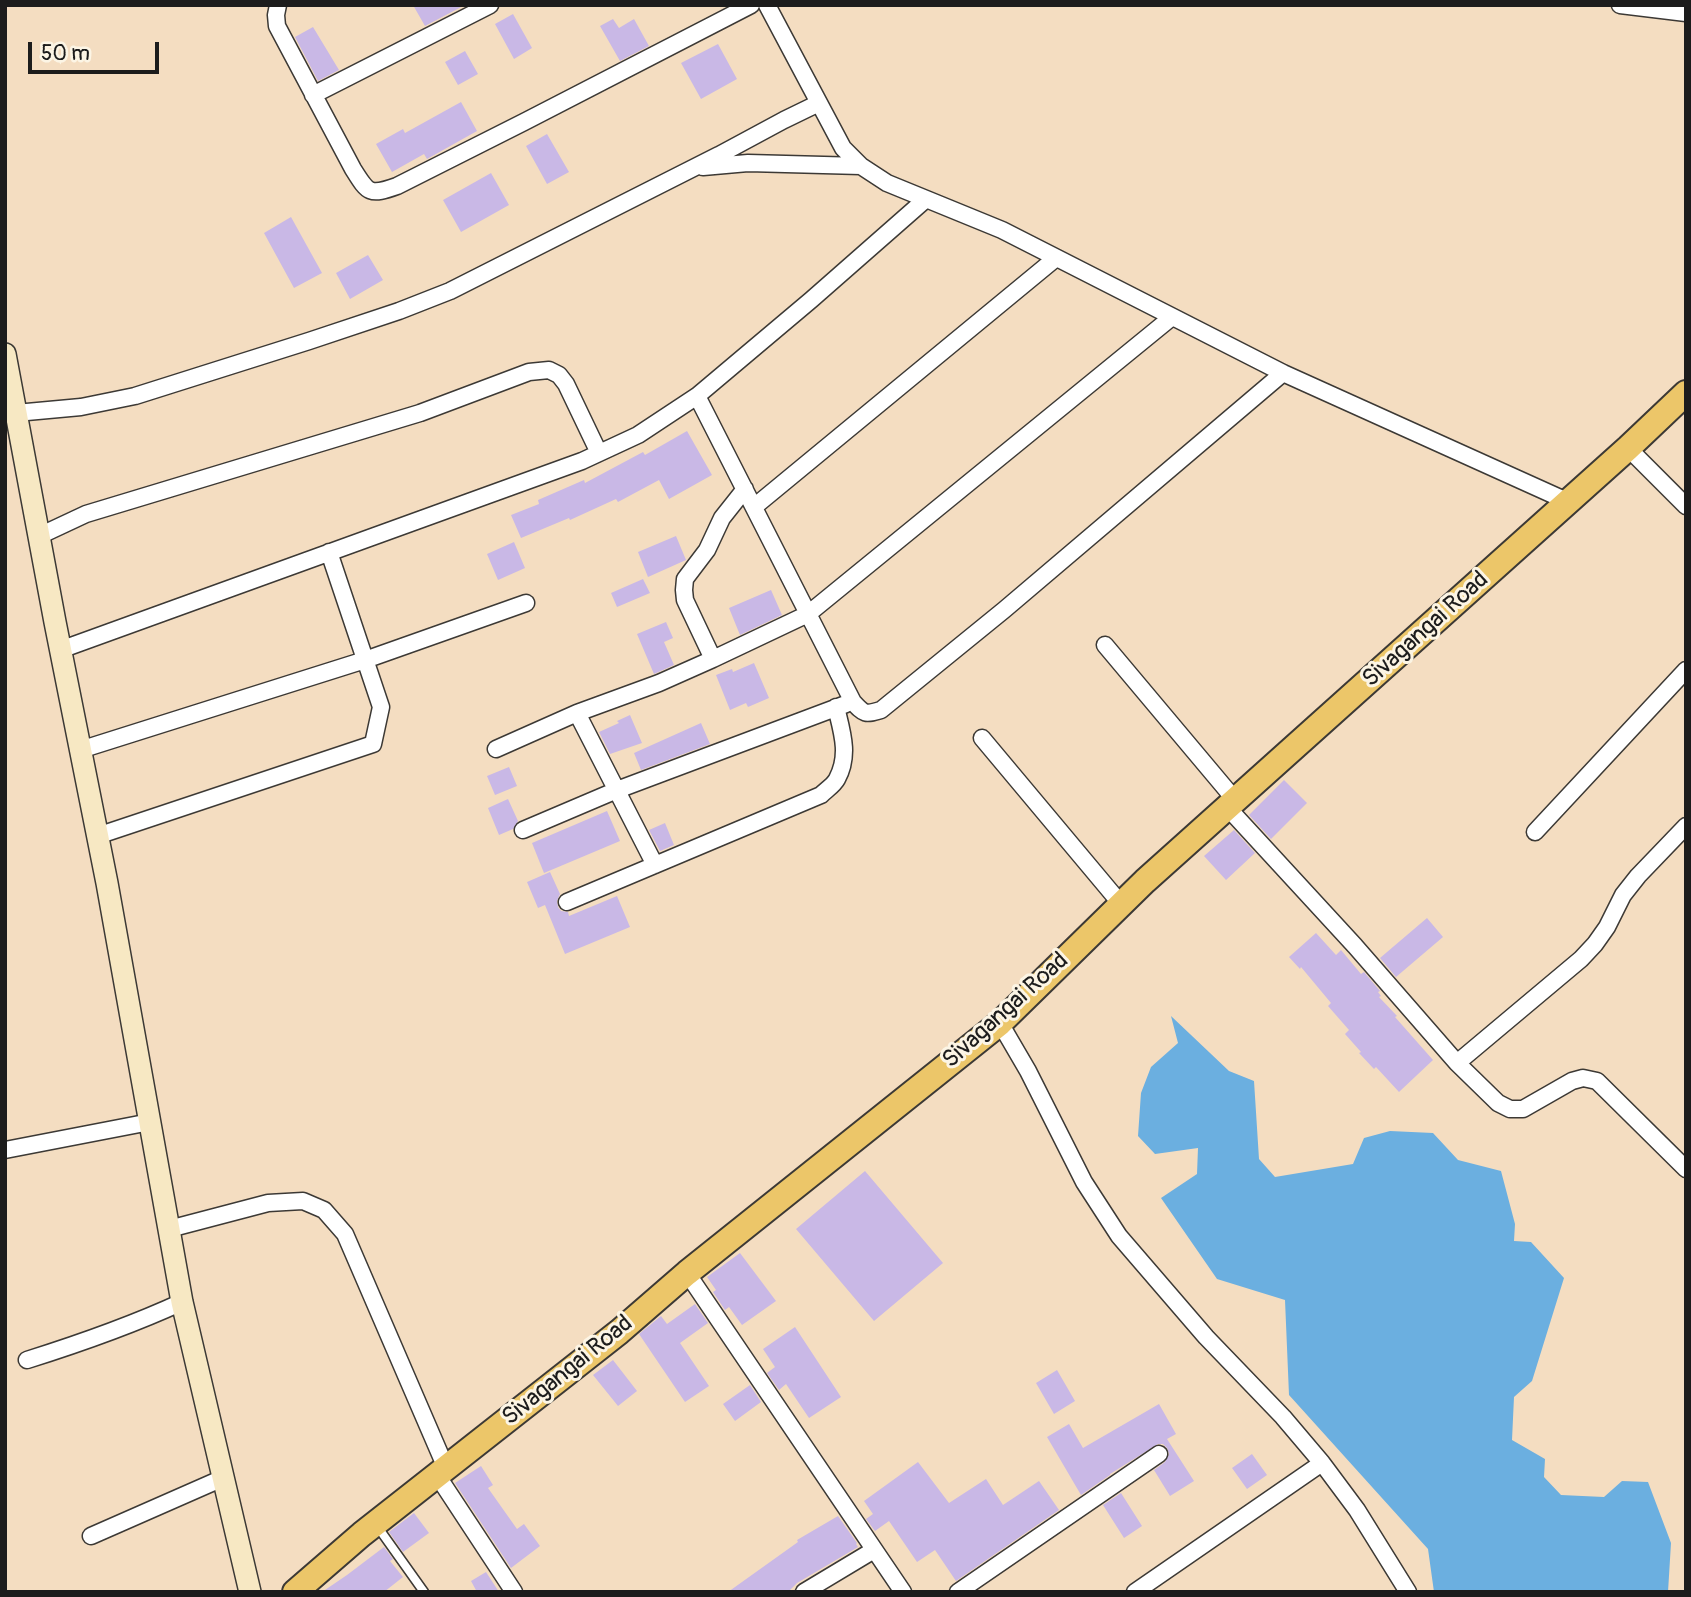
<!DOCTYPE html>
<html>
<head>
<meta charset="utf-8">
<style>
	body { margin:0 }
	#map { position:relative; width:1691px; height:1597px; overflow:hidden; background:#f4ddc1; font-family:Pangolin,sans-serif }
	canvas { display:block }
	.frame { position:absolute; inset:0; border:7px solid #1c1c1c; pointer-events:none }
	.scale { position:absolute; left:28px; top:42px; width:131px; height:32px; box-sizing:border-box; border:4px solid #1c1c1c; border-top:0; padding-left:9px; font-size:21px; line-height:24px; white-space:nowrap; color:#1c1c1c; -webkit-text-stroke:5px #fcf5e5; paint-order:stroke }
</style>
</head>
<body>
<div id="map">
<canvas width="1691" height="1597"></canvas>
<div class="frame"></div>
<div class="scale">50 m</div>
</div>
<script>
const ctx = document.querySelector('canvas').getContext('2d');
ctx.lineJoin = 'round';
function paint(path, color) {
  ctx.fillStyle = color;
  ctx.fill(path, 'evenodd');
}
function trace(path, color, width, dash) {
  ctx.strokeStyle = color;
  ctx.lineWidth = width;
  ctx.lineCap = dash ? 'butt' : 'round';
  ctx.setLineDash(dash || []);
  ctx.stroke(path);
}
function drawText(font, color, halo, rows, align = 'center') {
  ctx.font = font + ' Pangolin,sans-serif';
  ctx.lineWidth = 6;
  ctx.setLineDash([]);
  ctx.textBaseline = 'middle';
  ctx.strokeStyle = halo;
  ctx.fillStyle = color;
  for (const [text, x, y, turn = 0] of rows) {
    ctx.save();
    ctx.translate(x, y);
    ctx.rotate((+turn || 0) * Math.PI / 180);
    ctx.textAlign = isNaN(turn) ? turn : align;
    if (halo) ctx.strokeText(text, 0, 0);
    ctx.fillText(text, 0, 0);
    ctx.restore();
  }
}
paint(new Path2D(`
	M1171 1016 1229 1071 1254 1081 1259 1159 1275 1177 1353 1164 1364 1138 1390 1131 1433 1133 1458 1160 1501 1171 1515 1224 1514 1241 1531 1242 1564 1278 1532 1381 1514 1397 1512 1440 1545 1459 1544 1477 1561 1495 1604 1497 1622 1481 1648 1482 1671 1543 1668 1592H1434L1428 1549 1289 1395 1285 1300 1217 1279 1161 1198 1197 1174 1198 1148 1155 1154 1138 1136 1141 1093 1151 1067 1178 1043Z`), '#6bafe0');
paint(new Path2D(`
	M413 5H465L425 26Z
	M513 14 532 48 514 59 495 24Z
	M613 19 619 28 634 19 649 46 620 61 600 26Z
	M313 27 339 70 318 81 295 37Z
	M718 44 737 79 701 99 681 63Z
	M465 51 478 74 458 85 445 62Z
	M461 102 477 131 427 159 424 154 392 172 376 144 403 129 405 133Z
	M547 134 569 172 547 184 526 146Z
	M491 173 509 205 461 232 443 200Z
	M291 217 322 273 294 288 264 233Z
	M368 255 383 280 350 299 336 273Z
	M687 431 712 475 669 499 659 480 618 502 616 499 570 520 569 518 521 538 511 515 539 504 538 500 584 480 585 483 643 452 645 455Z
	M676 536 686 560 648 577 638 552Z
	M514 542 525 568 498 580 487 554Z
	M643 579 650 593 617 607 611 593Z
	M771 590 782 615 740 635 729 608Z
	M666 622 673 638 664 642 674 665 654 674 637 634Z
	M754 663 769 698 748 707 746 703 730 710 716 675 732 669 733 672Z
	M630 715 642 743 610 754 599 732 619 723 617 721Z
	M701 723 710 744 641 770 634 753Z
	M509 767 517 786 495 795 487 776Z
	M1284 780 1307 803 1271 839 1249 815Z
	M508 799 518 821 513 829 499 835 488 808Z
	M607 811 620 841 544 873 532 843Z
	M665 823 674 845 660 851 649 830Z
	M1234 830 1255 853 1226 880 1204 856Z
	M550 872 560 894 557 901 558 907 561 911 568 912 569 916 617 896 630 927 565 954 545 905 538 908 527 882Z
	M1427 918 1443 937 1396 977 1380 958Z
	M1316 933 1336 955 1341 950 1361 974 1364 972 1380 991 1378 992 1381 996 1379 997 1397 1016 1395 1017 1433 1060 1399 1092 1376 1067 1374 1069 1359 1053 1361 1052 1345 1034 1349 1030 1328 1006 1331 1003 1301 967 1300 969 1289 957Z
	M865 1171 943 1263 874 1321 796 1229Z
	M740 1253 776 1301 742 1325 729 1307 725 1310 713 1292 716 1290 707 1277Z
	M695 1304 708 1323 680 1343 709 1386 685 1402 639 1334 661 1316 667 1324Z
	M795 1327 841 1397 809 1418 786 1384 779 1390 767 1373 775 1367 763 1349Z
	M613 1360 637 1391 618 1406 593 1375Z
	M1057 1370 1075 1401 1054 1414 1036 1383Z
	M750 1385 761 1402 735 1421 723 1404Z
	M1159 1404 1176 1434 1167 1439 1194 1481 1170 1496 1154 1470 1165 1462 1169 1454 1167 1448 1163 1444H1158L1110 1474V1475L1081 1495 1047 1437 1069 1424 1083 1448Z
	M1252 1454 1267 1475 1247 1489 1232 1468Z
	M918 1462 949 1503 986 1479 1003 1505 1039 1481 1059 1510 956 1581 935 1550 917 1562 889 1521 875 1531 866 1519 873 1514 864 1501Z
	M481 1466 493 1485 488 1488 517 1529 524 1524 540 1546 511 1568 455 1483Z
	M1121 1493 1142 1526 1124 1538 1103 1505Z
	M414 1513 429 1533 403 1552 389 1532Z
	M838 1516 857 1543 856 1544 858 1547 797 1583 788 1592H728L798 1542 797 1540Z
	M384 1547 393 1559 390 1561 403 1577 384 1592H322L347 1575Z
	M486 1572 499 1592H477L471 1581Z`), '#c9b8e6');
const lane = new Path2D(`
	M377 1526 424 1592`);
const street = new Path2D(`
	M278 5 276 15 277 26 353 169C368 193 369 196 397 186L524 122 751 5
	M767 5 843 148 861 166 887 183 1002 230 1283 373 1569 502
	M1620 5 1686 13
	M313 95 490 5
	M703 167 748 163 861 166
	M697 396 853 702C864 714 865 715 881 710L1004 610 1283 373
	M5 414 81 407 135 396 309 341 399 311 450 291 719 155 784 120 819 103
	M1628 448 1686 506
	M754 507 1056 258
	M39 536 86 514 420 413 529 372 549 370 559 375 566 384 599 453
	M1105 645 1236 801
	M60 650 582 461 638 435 697 396 811 300 926 199
	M713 659 685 600 684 590 685 579 707 550 722 518 745 489
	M577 713 655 865
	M982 738 1121 904
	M496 749 577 713 659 683 713 659 808 614 1172 317
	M80 750 365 660 526 603
	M1228 808 1355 946 1457 1063 1498 1103 1510 1109H1523L1572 1081 1583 1078 1597 1081 1686 1169
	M523 830 617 790 846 704
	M1535 832 1686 670
	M97 836 373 744 381 707 329 552
	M567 902 821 795C826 790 834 785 837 779 850 755 842 732 836 707
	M1000 1023 1028 1071 1084 1182 1119 1236 1206 1337 1283 1417 1322 1463 1357 1510 1408 1592
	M1457 1063 1581 959 1595 944 1607 927 1623 895 1638 876 1686 826
	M5 1150 150 1122
	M169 1229 268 1203 303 1201 324 1210 345 1234 446 1468
	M687 1273 903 1592
	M27 1360C81 1343 130 1326 182 1302
	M437 1475 514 1592
	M91 1536 223 1478
	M804 1592 874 1550
	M958 1592 1159 1454
	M1135 1592 1322 1463`);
const secondary = new Path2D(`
	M5 354 55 622 107 883 182 1302 250 1592`);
const primary = new Path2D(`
	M295 1592 362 1534 619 1332 687 1273 1000 1023 1145 881 1628 448 1686 393`);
trace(lane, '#3c3935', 11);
trace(street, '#3c3935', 19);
trace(secondary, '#3c3935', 24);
trace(primary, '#3c3935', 28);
trace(lane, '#fff', 8);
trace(street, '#fff', 16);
trace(secondary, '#f7e8c3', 21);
trace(primary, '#ecc669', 24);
drawText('24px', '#1c1c1c', '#fcf5e5', [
	["Sivagangai Road",1426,630,-42],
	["Sivagangai Road",1006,1011,-42],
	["Sivagangai Road",568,1371,-39]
]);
</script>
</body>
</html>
